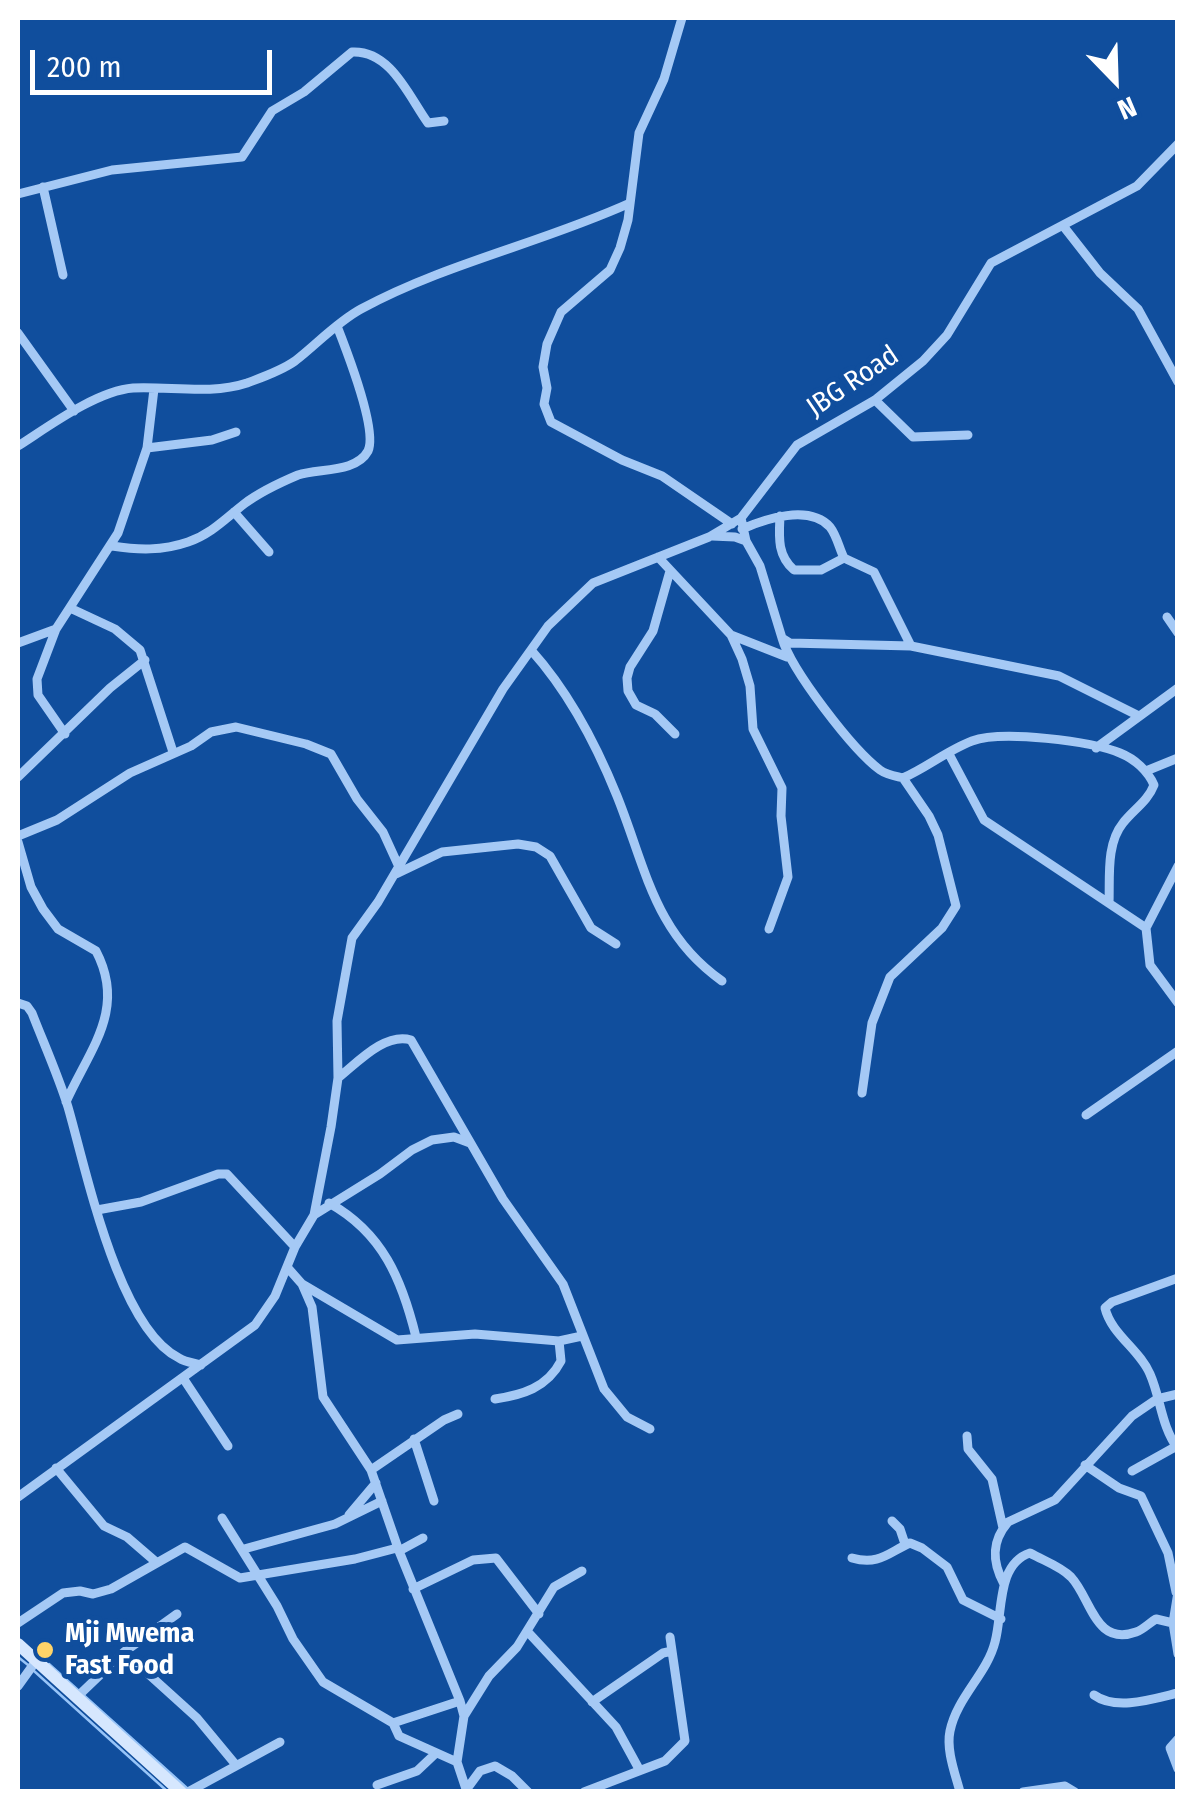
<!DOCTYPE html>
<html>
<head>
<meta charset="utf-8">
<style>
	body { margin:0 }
	#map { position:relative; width:1195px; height:1809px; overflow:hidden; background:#104e9d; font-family:"Fira Sans Condensed",sans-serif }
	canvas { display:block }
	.frame { position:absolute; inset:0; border:20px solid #fff; pointer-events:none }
	.north { position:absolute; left:1065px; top:30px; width:100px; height:100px; -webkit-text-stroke:8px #104e9d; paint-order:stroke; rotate:157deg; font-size:28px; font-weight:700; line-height:40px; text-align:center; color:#fff }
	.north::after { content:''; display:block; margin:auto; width:35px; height:45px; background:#fff; clip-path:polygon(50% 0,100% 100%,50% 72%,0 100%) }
	.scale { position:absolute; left:30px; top:50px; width:242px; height:45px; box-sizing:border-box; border:5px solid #fff; border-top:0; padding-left:12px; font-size:30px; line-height:35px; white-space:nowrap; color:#fff; -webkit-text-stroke:8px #104e9d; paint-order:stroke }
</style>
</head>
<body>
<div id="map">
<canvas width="1195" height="1809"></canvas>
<div class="frame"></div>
<div class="north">N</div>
<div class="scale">200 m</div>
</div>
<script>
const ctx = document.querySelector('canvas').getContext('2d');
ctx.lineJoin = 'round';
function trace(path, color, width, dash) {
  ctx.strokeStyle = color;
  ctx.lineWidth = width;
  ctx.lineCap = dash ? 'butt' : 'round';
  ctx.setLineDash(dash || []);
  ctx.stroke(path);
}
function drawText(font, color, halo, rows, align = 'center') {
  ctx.font = font + ' "Fira Sans Condensed",sans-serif';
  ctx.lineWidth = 10;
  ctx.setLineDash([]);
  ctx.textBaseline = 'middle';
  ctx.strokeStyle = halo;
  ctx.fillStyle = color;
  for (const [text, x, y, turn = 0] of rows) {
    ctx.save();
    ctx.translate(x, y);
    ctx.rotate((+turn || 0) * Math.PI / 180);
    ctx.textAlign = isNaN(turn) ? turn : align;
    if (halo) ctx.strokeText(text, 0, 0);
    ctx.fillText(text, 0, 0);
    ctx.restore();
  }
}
trace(new Path2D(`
	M18 1657 28 1665
	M49 1664 188 1789
	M34 1671 168 1792`), '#97c4f8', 2.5);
trace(new Path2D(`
	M682 18 664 79 639 133 628 220 620 248 610 270 561 312 547 344 543 367 547 388 544 404 551 422 622 460 662 476 732 524
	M43 187 63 275
	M18 194 112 170 242 157 272 111 304 92 352 52C391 50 409 97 428 123L444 121
	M1064 227 1100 273 1138 309 1178 382
	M18 333 74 411
	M875 400 913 437 968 435
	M18 446C48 427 96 391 133 388 169 386 211 395 247 383 263 377 281 371 295 361 317 344 337 322 361 309 446 263 542 243 630 203
	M147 448 212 440 236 432
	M234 512 269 552
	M780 516C779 537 777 555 794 570H821L844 558
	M741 518 746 541 760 566 782 638 790 643 911 646 1059 676 1137 715
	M742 529C765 519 809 504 830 527 837 536 839 548 844 558L874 572 911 646
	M712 536 735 537 746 541
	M112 546C138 550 162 551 188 542 211 534 225 519 244 504 260 492 279 483 298 475 319 468 356 473 368 451 378 430 346 349 337 326
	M658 557 731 635 742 659 750 686 753 729 782 788 781 816 788 877 769 929
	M670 571 653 631 630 667 627 678 628 691 636 705 655 714 675 734
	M70 608 115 629 140 650 173 752
	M1167 617 1178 633
	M731 635 787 657
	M782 638C791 670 853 750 880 770 887 775 895 776 903 778 926 768 948 750 972 741 1002 730 1091 741 1120 753 1135 759 1148 771 1154 785 1148 801 1133 810 1123 823 1106 844 1110 877 1109 903
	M18 643 56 629
	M531 650C568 691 596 744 617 796 646 868 654 933 722 981
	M65 734 38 695 37 679 56 629 118 533 147 448 154 389
	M1096 748 1178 688
	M949 754 984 820 1146 928
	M1146 771 1178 758
	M18 777 110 688 145 660
	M18 836 57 820 130 773 191 746 211 732 236 727 306 744 331 754 357 799 383 832 399 867
	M18 842 31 887 43 909 58 929 96 951C127 1010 89 1050 66 1102
	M1178 866 1146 928 1150 965 1178 1003
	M396 874 442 852 518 844 536 847 550 856 591 928 616 944
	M18 1003 27 1006 32 1013C44 1044 58 1075 68 1107 86 1169 118 1328 179 1358 185 1362 194 1363 201 1365
	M338 1078C357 1063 385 1032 411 1040L503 1199 563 1284 604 1389 627 1417 650 1429
	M862 1093 872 1023 890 977 942 928 956 906 938 835 929 816 903 778
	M1086 1115 1178 1051
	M329 1203C383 1233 402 1280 416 1337
	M97 1210 141 1202 218 1174H227L295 1247
	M314 1215 380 1174 412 1150 432 1140 454 1137 470 1143
	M287 1267 302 1284 312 1307 323 1397 371 1470 399 1551 460 1701 464 1716 457 1762 467 1792
	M1178 1278 1112 1302 1105 1308C1111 1334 1140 1350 1150 1374 1161 1399 1161 1426 1178 1449
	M302 1284 397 1340 475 1334 559 1341 582 1336
	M183 1378 228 1446
	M495 1399C522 1395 547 1388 561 1361L559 1341
	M967 1436 968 1449 992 1479 1003 1528
	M414 1439 434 1501
	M1085 1465 1119 1488 1141 1496 1168 1553 1176 1592
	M56 1468 104 1526 127 1537 156 1562
	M371 1470 444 1420 458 1414
	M1132 1471 1175 1447
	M18 1497 255 1325 275 1296 295 1247 314 1215 331 1127 338 1078 337 1021 352 938 378 902 503 689 548 626 593 583 709 537 741 518 797 445 875 400 923 361 947 335 991 263 1137 186 1178 144
	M349 1515 376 1483
	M222 1518 277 1606 293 1639 323 1682 393 1723 460 1701
	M892 1521 900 1529 905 1544
	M244 1549 335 1524 382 1501
	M399 1551 423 1538
	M852 1558C879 1566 889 1552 910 1543L922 1548 947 1567 963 1600 1001 1619
	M1004 1584C992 1562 991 1542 1008 1522L1055 1500 1132 1416 1157 1399 1178 1394
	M413 1589 473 1560 496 1558 539 1614
	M1178 1592 1173 1623 1178 1654
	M18 1623 63 1593 80 1591 93 1594 111 1589 185 1547 240 1578 355 1559 397 1548
	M527 1631 616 1727 639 1769
	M124 1652 197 1718 236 1765
	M18 1686 36 1661
	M1094 1695C1116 1711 1153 1699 1178 1693
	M78 1696 124 1652 177 1614
	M592 1702 663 1653 672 1651
	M464 1716 489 1676 517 1647 554 1587 582 1571
	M393 1723 399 1736 457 1762
	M1178 1739 1170 1748 1178 1769
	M377 1785 417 1771 435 1754
	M466 1790 480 1771 495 1766 512 1776 528 1792
	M188 1792 280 1742
	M584 1792 665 1761 685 1741 670 1637
	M960 1792C955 1773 946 1750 950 1731 957 1697 987 1674 995 1642 1003 1614 996 1564 1030 1553 1044 1561 1060 1566 1071 1577 1091 1598 1095 1647 1136 1632 1144 1629 1149 1623 1156 1619L1173 1623
	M1023 1792 1065 1786 1075 1792`), '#a5c9f5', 9);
trace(new Path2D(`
	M18 1644 181 1792`), '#d6e7fe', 12);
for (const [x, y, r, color] of [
	[45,1650,10,"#ffd469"]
]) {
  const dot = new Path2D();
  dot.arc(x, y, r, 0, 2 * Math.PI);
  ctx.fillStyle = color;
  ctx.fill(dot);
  trace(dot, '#104e9d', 4);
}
drawText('28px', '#fff', '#104e9d', [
	["JBG Road",853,382,-34]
]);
drawText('bold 28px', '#fff', '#104e9d', [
	["Mji Mwema",65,1634],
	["Fast Food",65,1666]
], 'left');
</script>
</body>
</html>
